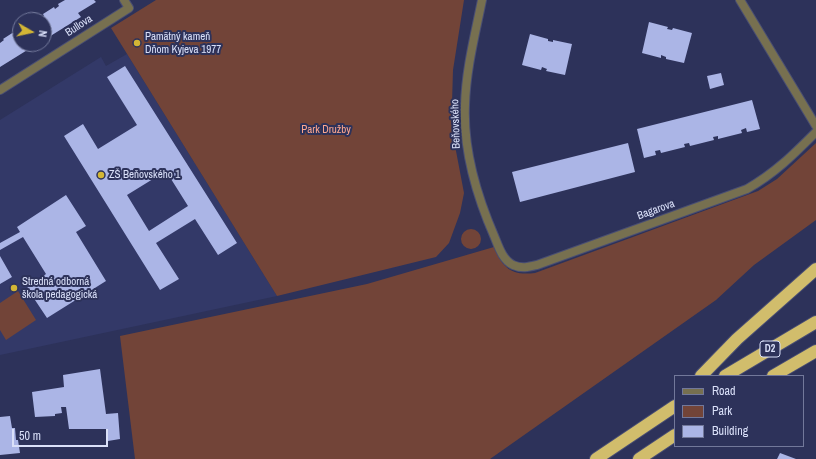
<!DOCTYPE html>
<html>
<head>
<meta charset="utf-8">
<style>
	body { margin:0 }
	#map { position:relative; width:816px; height:459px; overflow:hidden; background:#2d325a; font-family:"Archivo Narrow",sans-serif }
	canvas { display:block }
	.legend { position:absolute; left:674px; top:375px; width:130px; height:72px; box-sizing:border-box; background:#2d325a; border:1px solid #72789a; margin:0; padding:5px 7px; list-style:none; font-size:12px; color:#dae0f9 }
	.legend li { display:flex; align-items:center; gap:8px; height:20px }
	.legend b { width:20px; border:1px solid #72789a }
	.north { position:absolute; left:12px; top:12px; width:40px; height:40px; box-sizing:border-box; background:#2d325a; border:1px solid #72789a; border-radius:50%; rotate:99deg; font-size:11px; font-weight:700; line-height:16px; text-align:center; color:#dae0f9 }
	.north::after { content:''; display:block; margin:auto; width:14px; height:18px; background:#d3b635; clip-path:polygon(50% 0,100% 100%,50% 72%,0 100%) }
	.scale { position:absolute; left:12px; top:429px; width:96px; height:18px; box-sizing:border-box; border:2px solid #dae0f9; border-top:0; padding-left:5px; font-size:12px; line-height:14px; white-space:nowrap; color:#dae0f9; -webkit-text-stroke:3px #2d325a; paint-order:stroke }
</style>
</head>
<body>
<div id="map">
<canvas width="816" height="459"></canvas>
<ul class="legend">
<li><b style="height:5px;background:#777050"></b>Road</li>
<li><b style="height:11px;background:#724438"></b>Park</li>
<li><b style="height:11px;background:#abb5e6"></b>Building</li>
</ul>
<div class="north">N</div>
<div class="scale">50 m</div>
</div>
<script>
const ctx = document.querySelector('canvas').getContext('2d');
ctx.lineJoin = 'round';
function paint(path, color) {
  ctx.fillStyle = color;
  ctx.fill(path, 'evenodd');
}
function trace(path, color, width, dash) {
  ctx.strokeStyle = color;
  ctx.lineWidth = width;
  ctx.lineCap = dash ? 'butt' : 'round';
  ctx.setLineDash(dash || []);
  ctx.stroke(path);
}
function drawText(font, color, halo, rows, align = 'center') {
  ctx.font = font + ' "Archivo Narrow",sans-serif';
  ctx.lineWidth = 4;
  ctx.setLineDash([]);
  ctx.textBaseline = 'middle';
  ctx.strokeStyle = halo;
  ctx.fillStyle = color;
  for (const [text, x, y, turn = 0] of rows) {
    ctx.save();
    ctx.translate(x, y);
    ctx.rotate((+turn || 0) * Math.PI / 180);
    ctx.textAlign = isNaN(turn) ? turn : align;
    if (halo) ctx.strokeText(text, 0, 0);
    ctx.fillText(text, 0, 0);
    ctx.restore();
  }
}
paint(new Path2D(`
	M127 54 277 296 0 355V120L101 57 106 66Z`), '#333968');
paint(new Path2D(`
	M156 0H464L453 70 452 103 456 151 464 193 460 213 449 243 436 257 277 296 111 28Z
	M816 143V220L754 265 716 300 490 459H135L120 336 367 284 494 247C503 268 511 276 535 273L758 191 777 179Z
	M461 239a10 10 0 1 1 20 0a10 10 0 1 1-20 0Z
	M18 291 36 320 6 340 0 330V303Z`), '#724438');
paint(new Path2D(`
	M65 0H94L96 2 78 13 81 17 44 40V20H33L39 16 40 18 44 16 43 14 54 7 55 9 59 6 58 4Z
	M649 22 668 27 667 29 672 30 673 28 692 33 684 63 666 59V57L661 55V58L642 53Z
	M20 28V44H37L0 67V43L4 40 3 39Z
	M530 34 548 39V41L553 42V40L572 44 565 75 546 71 547 69 542 67 541 70 522 65Z
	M125 66 237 243 218 255 195 219 156 243 179 279 160 290 64 136 83 124 98 149 137 125 107 77ZM166 171 188 206 149 231 127 195Z
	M721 73 724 85 710 89 707 76Z
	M752 100 760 129 747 132 746 128 741 130 742 133 718 139V136L713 137 714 140 690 146 689 143 684 144 685 147 661 153 660 150 655 151 656 155 644 158 637 129Z
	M628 143 635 172 520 202 512 172Z
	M66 195 86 226 76 232 106 281 47 318 27 288 46 274 23 237 0 250V243L20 232 17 227Z
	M0 256 12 277 0 284Z
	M100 369 106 414 118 413 120 439 108 441 106 429H69L66 407H61L62 413 55 414V416L35 417 32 392 64 387 63 375Z
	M10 416 12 428H15L16 440H18L20 453 0 455V417Z
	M780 453 796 459H777Z`), '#abb5e6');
const minor = new Path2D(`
	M482 0C475 35 466 69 465 105 463 151 477 197 495 238 499 248 503 260 513 265 522 269 529 267 537 265L747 189C775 173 793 155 816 132
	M740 0 816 126
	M0 90 129 8 124 0`);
const motorway = new Path2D(`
	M701 376 737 339 816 269
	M725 376 816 322
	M773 376 816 351
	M596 459 675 406
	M639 459 675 435`);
trace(minor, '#494e73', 10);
trace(motorway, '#494e73', 14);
trace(minor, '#777050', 8);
trace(motorway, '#d1bd6c', 12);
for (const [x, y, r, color] of [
	[137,43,4,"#d3b635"],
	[101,175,4,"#d3b635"],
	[14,288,4,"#d3b635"]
]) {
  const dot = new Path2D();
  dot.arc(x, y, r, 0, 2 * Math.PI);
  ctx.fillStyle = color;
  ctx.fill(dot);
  trace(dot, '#2d325a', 1.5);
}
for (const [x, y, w] of [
	[770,349,20]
]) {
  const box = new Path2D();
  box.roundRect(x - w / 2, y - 8, w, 16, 3);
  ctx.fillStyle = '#2d325a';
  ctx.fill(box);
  trace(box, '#dae0f9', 1);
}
drawText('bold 10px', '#dae0f9', null, [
	["D2",770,349]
]);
drawText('11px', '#dae0f9', '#2d325a', [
	["Bullova",79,26,-33],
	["Beňovského",456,124,-92],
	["Bagarova",656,210,-20]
]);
drawText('11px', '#dae0f9', '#2d325a', [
	["Pamätný kameň",145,37],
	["Dňom Kyjeva 1977",145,50],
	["ZŠ Beňovského 1",109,175],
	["Stredná odborná",22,282],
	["škola pedagogická",22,295]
], 'left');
drawText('11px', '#fea890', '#2d325a', [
	["Park Družby",326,130]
]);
</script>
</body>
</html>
